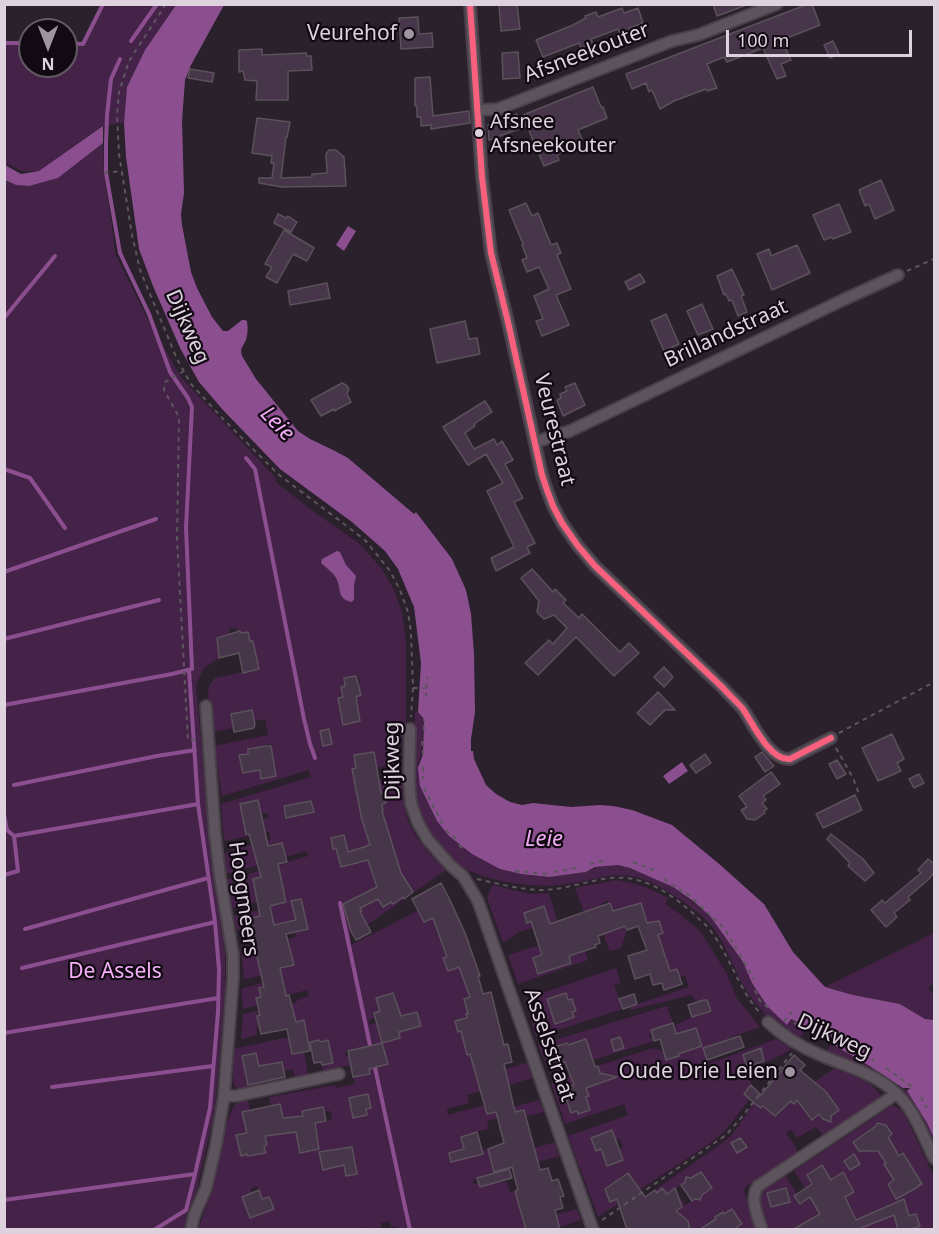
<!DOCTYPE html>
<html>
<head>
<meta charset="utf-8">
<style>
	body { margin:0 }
	#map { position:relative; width:939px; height:1234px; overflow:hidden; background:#2b212c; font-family:"Noto Sans",sans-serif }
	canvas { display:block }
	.frame { position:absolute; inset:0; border:6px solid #dfd2df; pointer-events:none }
	.north { position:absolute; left:18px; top:18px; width:60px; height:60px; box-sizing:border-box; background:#120a13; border:2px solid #645a65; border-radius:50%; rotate:180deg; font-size:16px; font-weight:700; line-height:24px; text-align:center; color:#dfd2df }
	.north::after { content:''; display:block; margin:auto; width:21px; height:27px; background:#a094a0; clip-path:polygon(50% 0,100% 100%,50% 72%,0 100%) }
	.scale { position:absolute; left:726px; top:30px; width:186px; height:27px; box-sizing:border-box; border:3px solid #dfd2df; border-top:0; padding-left:8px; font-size:18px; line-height:21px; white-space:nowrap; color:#dfd2df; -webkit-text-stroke:4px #120a13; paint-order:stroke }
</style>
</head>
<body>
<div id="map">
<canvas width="939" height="1234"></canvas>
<div class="frame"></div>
<div class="north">N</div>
<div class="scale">100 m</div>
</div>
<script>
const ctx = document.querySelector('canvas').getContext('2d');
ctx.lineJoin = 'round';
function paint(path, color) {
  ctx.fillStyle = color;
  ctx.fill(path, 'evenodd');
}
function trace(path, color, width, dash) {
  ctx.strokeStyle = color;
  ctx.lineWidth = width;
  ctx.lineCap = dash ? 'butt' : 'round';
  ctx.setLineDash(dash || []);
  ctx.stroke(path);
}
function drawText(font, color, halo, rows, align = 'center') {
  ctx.font = font + ' "Noto Sans",sans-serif';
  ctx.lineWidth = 4.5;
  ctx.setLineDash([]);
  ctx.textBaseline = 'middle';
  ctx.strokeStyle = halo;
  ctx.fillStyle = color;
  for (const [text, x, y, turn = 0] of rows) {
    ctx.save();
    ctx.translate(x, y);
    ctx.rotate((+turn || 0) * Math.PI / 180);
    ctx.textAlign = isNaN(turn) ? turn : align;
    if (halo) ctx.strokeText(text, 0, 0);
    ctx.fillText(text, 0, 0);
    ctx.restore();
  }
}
paint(new Path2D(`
	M102 5H176L145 50 127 87 124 123 103 126 39 171H22L5 163V43H30V66H66V43H83Z
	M103 143 104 173 116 255 146 316 180 376 273 475 277 483 310 509 360 544 382 569 393 588 402 612 406 643V737L399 740V763L377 768 374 752 354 755 356 768 352 769 355 786 400 777C403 794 404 814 412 829 420 845 434 858 446 870L367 925 350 935 351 945 425 907 427 911 421 914 424 922 435 918 442 933 439 934 443 946 446 945 449 956 452 955 454 961 450 962 451 966 447 968 448 971 459 967 471 997 464 999 466 1009 485 1005 486 1009 466 1014 467 1018 455 1021 458 1031 471 1028 476 1044 465 1047 467 1055 484 1051 488 1066 484 1067 483 1063 473 1066 476 1077 527 1063 532 1078 506 1086V1083L508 1081 506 1073C498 1074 487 1075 483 1082L484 1086 482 1091 467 1095 469 1103 447 1109 448 1115 484 1105 487 1114 539 1100 544 1112 526 1116 524 1110 487 1121 489 1129 468 1134 461 1137 464 1149 449 1153 451 1162 482 1154V1151L497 1146 501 1159 492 1162 494 1171 518 1165V1162L536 1157 534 1148 555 1142 559 1156 473 1180V1184L479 1183 480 1187 494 1183 507 1182 510 1192 515 1191 518 1201 524 1200 525 1204 528 1203 531 1214 521 1216 523 1224 577 1209 581 1220 560 1227 557 1221 531 1230 396 1229 397 1226 391 1227 389 1221 381 1223V1228L378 1230 368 1229 367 1227 354 1230H231L230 1228 220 1229H198C206 1209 213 1188 217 1167 222 1144 224 1125 235 1104L248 1100 250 1110 242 1112 246 1126 283 1118 280 1104 271 1106 269 1097 335 1085 336 1088 355 1084 353 1077 370 1074 364 1047 345 1051 346 1056H349L351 1065 323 1071 322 1065 333 1062 328 1041 320 1042 319 1041 310 1043 304 1020 288 1023 285 1010 257 1016 260 1027 256 1028 258 1035 241 1039 243 1014 286 1005 289 1012 293 1010 291 1004 297 1002V1000L309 996 307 990 284 996 283 985H276L259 988 261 997 257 999 258 1005 243 1009 241 989 282 977 279 968 294 965 288 945 273 948 274 953 257 957 261 976 244 979 241 951 296 937 295 932 308 929 305 918 274 925 271 914 248 919 249 927 237 930 234 916 287 902 286 894H284L280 874 253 879 257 902 233 908 227 880 288 863V862L308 856 306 851 286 857 281 843 254 850 258 865 226 874 225 853 271 839 269 832 224 841 221 804 311 777 309 770 222 796 214 746 268 735 265 719 254 721 251 710 231 714 233 728 213 732 208 692 210 684 215 678 259 669 253 641H250L248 632 241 633 240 631 237 632 236 628 229 629 231 635 217 638 219 658 204 668 196 685 208 818 225 951V992L215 1110 194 1201 184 1229H5L4 180 16 185 28 186 58 178ZM358 675 360 683 358 684 361 695 356 697 360 721 346 724 343 713H341L338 699 343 697 341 687 345 686 344 678ZM269 744 275 767 243 773 239 755 248 754V749ZM384 792 386 803 382 804 383 811 361 816 357 796ZM258 800 261 814 267 813 268 818 262 819 264 831 246 834 241 804ZM306 802 308 814 286 818 284 806ZM370 822 372 829 378 827 377 825 385 823 392 845 373 851 364 825ZM359 849 364 852 366 860 342 867 339 856ZM387 859 388 861 396 859 398 866 385 871 389 879 377 886 370 868 376 866 375 863ZM405 880 412 891 405 895 406 897 404 899 403 897 393 904 385 892 394 884 395 885ZM361 895 365 905 360 908 361 911 347 918 343 904ZM353 956 374 1056 372 1057 350 958ZM384 1010 387 1019 395 1017 400 1031V1038L382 1043 376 1023 370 1025 368 1020 375 1018 374 1013ZM368 1094 371 1108 366 1109 367 1115 358 1117 357 1111H352L349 1098ZM323 1107 324 1112 331 1111 332 1120 305 1125 303 1111ZM293 1117H296L300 1132 309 1130 310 1136H314L313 1133H316L318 1149 300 1153ZM294 1125 295 1132 284 1134V1131L279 1132V1134L262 1136 264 1142H266L267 1145 264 1146 266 1153 247 1156V1154L241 1156 238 1145 252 1140 250 1132 277 1126ZM343 1148 346 1162 357 1160V1162L355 1163 357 1174 346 1176 345 1165 323 1169 322 1166 335 1163 332 1150ZM257 1186 262 1199 269 1197 273 1209 250 1218 242 1197 252 1193 251 1188Z
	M415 712H418L424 719 421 755 418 765 500 869 521 874 549 877 586 872 597 867 618 865 630 868 673 887 710 916 743 962 752 983 787 1025 791 1019 807 1027 798 1041C776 1025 755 1008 742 983 732 963 724 940 709 923 696 909 678 898 662 888 622 864 601 880 561 885 536 888 495 882 472 872 445 860 422 832 416 803 410 777 414 740 415 712Z
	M616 880C636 883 651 888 668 898L665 904 680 914 701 932 727 974 736 997 760 1027 703 1048 708 1064 776 1039 792 1048 782 1055 752 1068 751 1085 744 1094 749 1098V1100L724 1132 709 1144 598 1217 568 1136 628 1115 624 1104 565 1124 551 1083 570 1076 574 1085 563 1090 571 1113 577 1111 578 1114 585 1111 586 1097 588 1096 586 1088 608 1080 606 1074 600 1073 598 1066 653 1048 678 1056V1054L702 1046 700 1037H698L690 1030 676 1034 674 1026 692 1017 711 1011 707 1000 696 1002 692 995 631 1010 629 1007 689 987 685 975 680 977 677 969 666 972 669 968 663 949 651 952 654 937 662 933 659 921 649 923 638 928 632 915 623 926H625L627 930 621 948 610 951 602 931 581 939 588 960 518 984 508 955 539 945 538 943 557 937 552 932 544 907 524 913 527 922 531 921 533 928 519 932 503 943 487 898 492 885 530 894 549 893 562 937 609 903 608 901 601 904 602 906 584 912 575 888ZM597 1136 616 1141 620 1139 623 1147 619 1149 623 1160 607 1166 601 1149 596 1151 591 1138ZM627 1173 639 1189 620 1198 605 1189Z
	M934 933V982L928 989 934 994V1020L925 1019 900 1004 853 995 825 987Z
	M616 968 621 983 614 985 623 1009 536 1037 525 999ZM566 993 568 1000 572 999 576 1011 572 1012 574 1017 553 1018 547 999Z
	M667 1006 673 1023 651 1030 652 1033 649 1034 650 1038 653 1037 654 1041 590 1061 591 1053 586 1039 569 1049 567 1043 552 1048 555 1057 544 1060 538 1045Z
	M301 1034 308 1074 295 1077 293 1069 284 1071 275 1063 259 1066 256 1054 243 1057 279 1078V1082L239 1090 234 1085 233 1081 234 1049 289 1037 292 1054 302 1052Z
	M832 1044 868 1065 907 1091 927 1123 934 1138V1148L917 1115 872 1071 827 1050Z
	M835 1068C849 1074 875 1081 881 1097L822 1135 816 1127 797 1138 791 1130 786 1133 797 1149 796 1153 746 1186 744 1190 755 1229H733L742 1224 732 1209 724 1214 723 1212 716 1217V1219L707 1225 709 1229H690L688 1224 661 1198H671L663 1189 658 1193 655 1190 718 1146 732 1135 756 1100 775 1116 786 1097 794 1103 814 1082ZM826 1092 839 1110 830 1115 828 1121 825 1119 823 1120 819 1114 812 1119 819 1097ZM701 1172 711 1188 702 1195 700 1200 695 1199 685 1205 675 1189 685 1182 686 1177 691 1178Z
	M893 1105 901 1110 905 1115 934 1177V1229H907L920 1226 916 1214 909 1216 906 1207 893 1212 898 1229H856L885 1218 881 1209 847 1224 844 1219 853 1214 848 1203 837 1205 792 1229H787L786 1227 780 1229H768C765 1222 756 1204 759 1196 761 1190 780 1180 786 1176L797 1194 794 1196 808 1192 794 1171ZM878 1123 880 1124 881 1126 886 1124 892 1134 860 1152 853 1142 866 1134ZM895 1151 898 1152 900 1155 904 1153 908 1160 890 1173 884 1164ZM822 1166 830 1178 815 1188 807 1175ZM913 1169 922 1184 918 1186V1188L904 1195 902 1192 894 1196 888 1184Z`), '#452248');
paint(new Path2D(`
	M176 5H224L191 65 185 80 182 121 184 193 181 214 182 225 191 272 197 288 212 317 223 331H228L242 320H245L247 321C248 328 248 336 245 342 242 348 240 348 242 356L256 379 298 431 310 439 333 450 348 458 414 514 416 512 452 559 466 590 471 614 474 654 475 712 471 739V751H473L474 759 486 785 496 794 510 802 522 805 533 803 571 807 600 805 613 806 632 810 672 825 718 863 764 904 793 952 825 987 853 995 900 1004 925 1019 934 1020V1138L927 1123 907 1091 910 1088H903L868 1065 832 1044 834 1040 791 1019 787 1025 768 1007 752 983 743 962 710 916 693 901 673 887 630 868 618 865 595 867 586 872 549 877 521 874 500 869 472 854 449 836 437 821 420 786 418 768 423 754 424 719 418 712 421 663 414 607 398 569 385 551 352 522 280 469 223 410 199 382 180 348 153 286 139 249 126 157 124 123 127 87 145 50Z
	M103 126V143L58 178 29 186 16 185 5 180V165L21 174 39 171Z
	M348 226 356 231 344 251 336 245Z
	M337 551 340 552 346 565 356 576 354 585V599L352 602C336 599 342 588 336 578 333 572 326 568 321 563L322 559Z
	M682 762 688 771 669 784 663 776Z`), '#8b4f8f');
trace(new Path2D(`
	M131 41 157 4
	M4 43H30
	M66 43 83 44 103 4
	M4 318 55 256
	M246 458 255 469 304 719 310 744 315 758
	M4 469 30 478 65 528
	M4 572 156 519
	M4 639 159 600
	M4 705 172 674 192 669 186 528 192 407 188 398 170 372 149 314 120 253 106 173V143L107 115 111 79 120 59
	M14 785 157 756 195 750
	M4 814 7 830 14 836 198 804
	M4 875 18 871 14 836
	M340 903 371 1050
	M25 929 208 878
	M22 968 215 922
	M4 1033 218 998
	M374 1063 410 1230
	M52 1087 213 1066
	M4 1200 195 1174 210 1108 218 1012 219 969 215 922 198 804 189 670
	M154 1230 186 1210 195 1174`), '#8b4f8f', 4);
const building = new Path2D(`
	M499 4H517L520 29 501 31Z
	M713 4H744V6L717 16Z
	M808 4H812L820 25 782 40 791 60 781 64 786 76 777 79 763 48 727 62 724 57 707 64 717 88 707 91 706 89 674 101 660 109 652 90 649 92 646 83 632 89 626 74Z
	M622 8 624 13 638 8 643 23 629 28 630 30 620 34 618 29 591 39 593 44 581 48 579 43 543 57 536 40 573 25 586 18 585 16 596 12 598 17Z
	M418 17 419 34 432 33 433 47 401 49 399 18Z
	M833 41 839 54 830 58 824 45Z
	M262 49V55L306 53 307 56H311L312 70 288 71V100H256L257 81 245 80 243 71 239 72V50Z
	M518 52 520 78 503 79 502 53Z
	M190 69 214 73 212 82 188 78Z
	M430 77 433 116 469 111 470 123 431 129V125L421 126V117H417V106H415V78Z
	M593 87 601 107H603L607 118 578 130 582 139 563 147 564 151 557 155 559 160 544 166 527 126 489 140 488 125 517 114 518 117Z
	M257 118 290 122 287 137H286L281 178 312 177V174L327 173 326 154 329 150H336L344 157 346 186 282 187 259 183V178H272L274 163H271L272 156 252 153Z
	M881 180 894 210 875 219 869 204 865 206 859 190Z
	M526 203 532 216 538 213 551 245 557 243 561 253 557 255 571 289 556 295 569 325 542 336 536 321 543 319 534 296 549 289 539 267 527 272 522 260 527 258 522 245 523 244 509 210Z
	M839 204 851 232 833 239 832 237 824 240 813 215Z
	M278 214 286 218 288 216 297 222 291 232 274 223Z
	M284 230 314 248 307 261 293 254 277 283 266 277 272 267 265 264Z
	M797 245 810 273 772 290 757 254 769 249 771 256Z
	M732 269 744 295 741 296 747 312 738 316 732 300 729 301 726 294 724 295 717 276Z
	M640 274 645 282 629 290 625 282Z
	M327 283 330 298 290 305 288 291Z
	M702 304 713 329 698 335 687 311Z
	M666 314 679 344 664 351 651 321Z
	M465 321 469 339 477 338 480 354 437 363 430 329Z
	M342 383 346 385 349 389 347 394 351 402 334 411V409L321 416 311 400Z
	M575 383 585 405 563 416 557 400 561 398 560 394 567 391 565 387Z
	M485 401 492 412 474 424 475 426 465 433 474 449 494 439 497 445 502 441 513 460 505 464 523 498 514 502 535 543 527 547 530 553 496 571 491 558 514 547 487 491 503 483 486 454 468 465 443 427Z
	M532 569 553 592 555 589 566 600 563 603 579 618 582 614 620 652 629 643 639 653 614 676 576 637 538 675 525 663 549 640 553 644 567 628 554 615 544 619 537 612 539 601 521 578Z
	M240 631 241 633 248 632 250 641H253L259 669 243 673 239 653 219 658 217 638Z
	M664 667 673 677 664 687 654 677Z
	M356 676 361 695 356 697 360 721 343 725 338 698 343 697 341 687 345 686 344 678Z
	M658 692 675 710H665L650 725 637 713Z
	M252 710 255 724 254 728 234 732 231 714Z
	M329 729 332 744 323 746 320 731Z
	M892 734 904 759 897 763 901 771 878 781 862 748Z
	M266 746H271L276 776 261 779 260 770 243 773 239 755 248 754V749Z
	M374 752 381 793 384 792 386 803 382 804 383 811H382L401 873 413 892 404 899 403 897 393 904 391 902 383 907 378 899 360 908 362 911 360 912 371 932 356 940 351 931 343 904 377 887 368 860 341 867 336 848 333 849 331 838 344 835 348 852 370 845 362 820 352 769 356 768 354 755Z
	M762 752 774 766 765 772 755 757Z
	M705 754 711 763 696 773 690 765Z
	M837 760 846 774 837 779 829 764Z
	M771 772 780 784 763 796 766 800 762 803 767 809 764 811 765 813 755 820 747 819 741 810 747 807 739 796Z
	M919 774 924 783 914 788 909 779Z
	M855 795 862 810 823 828 816 814Z
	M258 800 268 846 282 843 287 862 278 864 286 902 270 906 274 925 296 920 291 901 301 899 308 929 286 934 294 965 280 968 286 996 289 995 296 1022 304 1020 310 1051 292 1054 287 1029 261 1034 257 1016 260 1015 256 998 261 997 259 988 264 987 248 919 260 916 253 879 261 877 249 834H246L240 804Z
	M311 801 314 812 286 818 284 806Z
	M831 834 863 859 874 873 865 881 848 866 850 863 827 839Z
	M928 859 933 863 934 862V872L929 879 908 897 910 900 894 913 897 917 886 927 871 910 882 900 885 903 921 873 918 870Z
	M441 883 449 898 465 933 480 976H478L483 994 491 992 504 1045 508 1044 512 1062 504 1064 515 1112 524 1110 540 1170 548 1168 552 1181 558 1179 564 1196 560 1197 563 1208 555 1210 560 1230H526L515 1191 518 1190 512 1167 494 1172 488 1149 504 1143 496 1112 487 1114 470 1054 467 1055 461 1031 458 1032 455 1021 467 1018 466 1014H468L464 999 470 997 459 967 448 971 443 958 447 957 433 918 424 922 412 899Z
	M610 903 613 911 641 903 647 923 659 921 663 933 658 935 670 971 677 969 682 984 664 990 662 983 653 985 650 974 635 979 628 956 647 950 638 926 627 930 625 926 598 936 600 943 595 945 596 947 569 956 571 963 538 974 533 958 542 955 531 921 527 923 524 913 544 906 550 924Z
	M393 993 401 1016 417 1012 421 1026 399 1032 400 1038 382 1043 374 1013 380 1011 376 998Z
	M566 993 568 1000 572 999 576 1011 572 1012 574 1017 555 1024 547 999Z
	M634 994 637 1004 623 1009 619 999Z
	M704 1000H707L711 1011 692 1017 688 1005Z
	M673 1023 676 1034 696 1028 702 1046 678 1054 679 1056 666 1060 660 1039 654 1041 651 1030Z
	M740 1036 744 1047 707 1060 703 1048Z
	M620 1037 624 1048 614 1051 611 1040Z
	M586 1039 595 1067 598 1066 600 1073 617 1077 586 1088 589 1096 586 1097 590 1110 578 1114 577 1111 571 1113 563 1089 574 1085 565 1062 557 1065 552 1048 567 1043 568 1045Z
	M319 1040 320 1042 328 1040 333 1063 322 1065 321 1062 314 1063 310 1042Z
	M382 1043 388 1064 369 1069 370 1074 353 1077 348 1051Z
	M761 1048 764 1061 747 1067 743 1055Z
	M256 1053 259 1066 282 1062 285 1077 248 1085 242 1056Z
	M794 1055 805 1065 800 1070 826 1092 839 1110 831 1116V1122L823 1119 819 1114 812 1120 797 1100 794 1104 791 1101 775 1116 763 1106 761 1108 755 1104 744 1094 751 1085 761 1095Z
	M368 1094 371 1108 366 1109 367 1115 353 1118 349 1098Z
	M280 1104 283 1118 303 1116 302 1111 323 1107 326 1121 315 1123 319 1149 300 1153 296 1132 265 1136 267 1145 264 1146 266 1153 247 1156V1154L241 1156 236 1135 247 1133 242 1112Z
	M877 1123 886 1125 892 1134 888 1137 899 1156 903 1153 922 1184 918 1186V1187L896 1199 888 1184 894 1180 884 1164 886 1163 878 1151H859L853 1142 876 1126Z
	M612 1130 623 1160 607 1166 601 1149 596 1151 591 1138Z
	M477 1132 483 1154 451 1162 449 1153 464 1149 461 1137Z
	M740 1138 747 1147 737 1153 731 1143Z
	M352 1147 357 1174 346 1176 344 1165 323 1170 319 1152Z
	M854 1154 860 1164 850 1170 844 1161Z
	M822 1165 831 1180 843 1172 854 1192 845 1197 856 1220 904 1199 909 1216 916 1214 920 1226 910 1230H898L894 1215 861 1228V1230H792L820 1214 810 1197 800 1204 794 1196 812 1184 807 1175Z
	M509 1169 512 1178 480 1187 477 1178Z
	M701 1172 712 1188 702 1195 700 1200 695 1199 692 1201 681 1185 685 1182 686 1177 691 1178Z
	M628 1173 645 1197 655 1190 657 1193 662 1188 667 1194 675 1188 682 1207 676 1211 688 1221 690 1230H627L617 1199 610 1202 605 1189Z
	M786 1188 790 1202 771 1207 767 1193Z
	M259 1190 262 1199 269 1197 274 1209 250 1218 242 1197Z
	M732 1209 742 1224 733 1230H699L716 1219 715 1217 723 1212 724 1214Z`);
paint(building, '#473649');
trace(building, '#5a515b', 1.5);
const street = new Path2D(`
	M470 4 482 177 491 253 508 322 542 475 547 490 553 506 562 523 578 546 595 566 723 688C729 695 737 702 743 709 753 724 770 761 790 759L831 738
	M478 110 498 109 672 41 698 35 777 4
	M535 442 570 431 845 299 898 275
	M410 729 409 781 411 804 418 823 428 840 450 865 463 876 478 901 593 1230
	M768 1022C783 1036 799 1046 818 1054 845 1066 875 1073 897 1094 915 1111 923 1136 934 1158
	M224 1096H236L339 1074
	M191 1230 194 1216 206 1188 216 1145 224 1096 233 978V955L220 876 215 834 206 706
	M762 1230C758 1216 749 1199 758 1186L896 1094`);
trace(street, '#483f48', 14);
trace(new Path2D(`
	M166 4 129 61 119 92 117 115 119 154 132 235 140 270 177 359 191 384 224 420 278 474 365 540 390 571 400 590 408 612 411 632 413 688 411 717
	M104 173 121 171
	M907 271 934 259
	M184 371 165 382 164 390 179 417 177 539 188 740 197 739
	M413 688H426
	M426 697 427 677
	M424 730V719
	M839 733 934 682
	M422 741 423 754
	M836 748 853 778 859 794
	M423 767V779
	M424 788 443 825
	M446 830 456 839
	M459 845 465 851
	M633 862 658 872
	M590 864 603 861
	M515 871 547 874
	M554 872 582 867
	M477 879C499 884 522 890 544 890 567 889 589 880 612 878 645 875 673 895 696 916 700 921 706 924 709 929 730 955 738 989 761 1014
	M664 879 691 897 724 928 754 979
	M755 990 760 1001 771 1010
	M784 1021 792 1012
	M794 1023 853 1048
	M864 1055 874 1061
	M886 1068 912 1087
	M921 1097 927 1108
	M602 1220 726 1135 741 1118 792 1053`), '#5d565e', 2, [4.5, 4.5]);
trace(street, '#5c535c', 10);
trace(new Path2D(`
	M470 4 482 177 491 253 508 322 542 475 547 490 553 506 562 523 578 546 595 566 723 688C729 695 737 702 743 709 753 724 770 761 790 759L831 738`), '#f8607d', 6);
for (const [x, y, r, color] of [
	[409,34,6,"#a094a0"],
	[479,133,5,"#dfd2df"],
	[790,1072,6,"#a094a0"]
]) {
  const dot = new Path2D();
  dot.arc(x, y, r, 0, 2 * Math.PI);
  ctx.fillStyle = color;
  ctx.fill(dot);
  trace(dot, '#120a13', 2);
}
drawText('20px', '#dfd2df', '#120a13', [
	["Afsnee",490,122],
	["Afsneekouter",490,146]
], 'left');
drawText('21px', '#dfd2df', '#120a13', [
	["Veurehof",397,34],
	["Oude Drie Leien",778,1072]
], 'right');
drawText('21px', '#dfd2df', '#120a13', [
	["Afsneekouter",587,53,-21],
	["Dijkweg",187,327,66],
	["Brillandstraat",726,334,-25],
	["Veurestraat",554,430,76],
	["Dijkweg",393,761,-91],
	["Hoogmeers",243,899,82],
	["Dijkweg",834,1037,25],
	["Asselsstraat",549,1045,71]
]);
drawText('21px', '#f5b0f9', '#120a13', [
	["De Assels",115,972]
]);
drawText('italic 22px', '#f0acf5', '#120a13', [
	["Leie",277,424,46],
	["Leie",544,840]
]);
</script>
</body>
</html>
